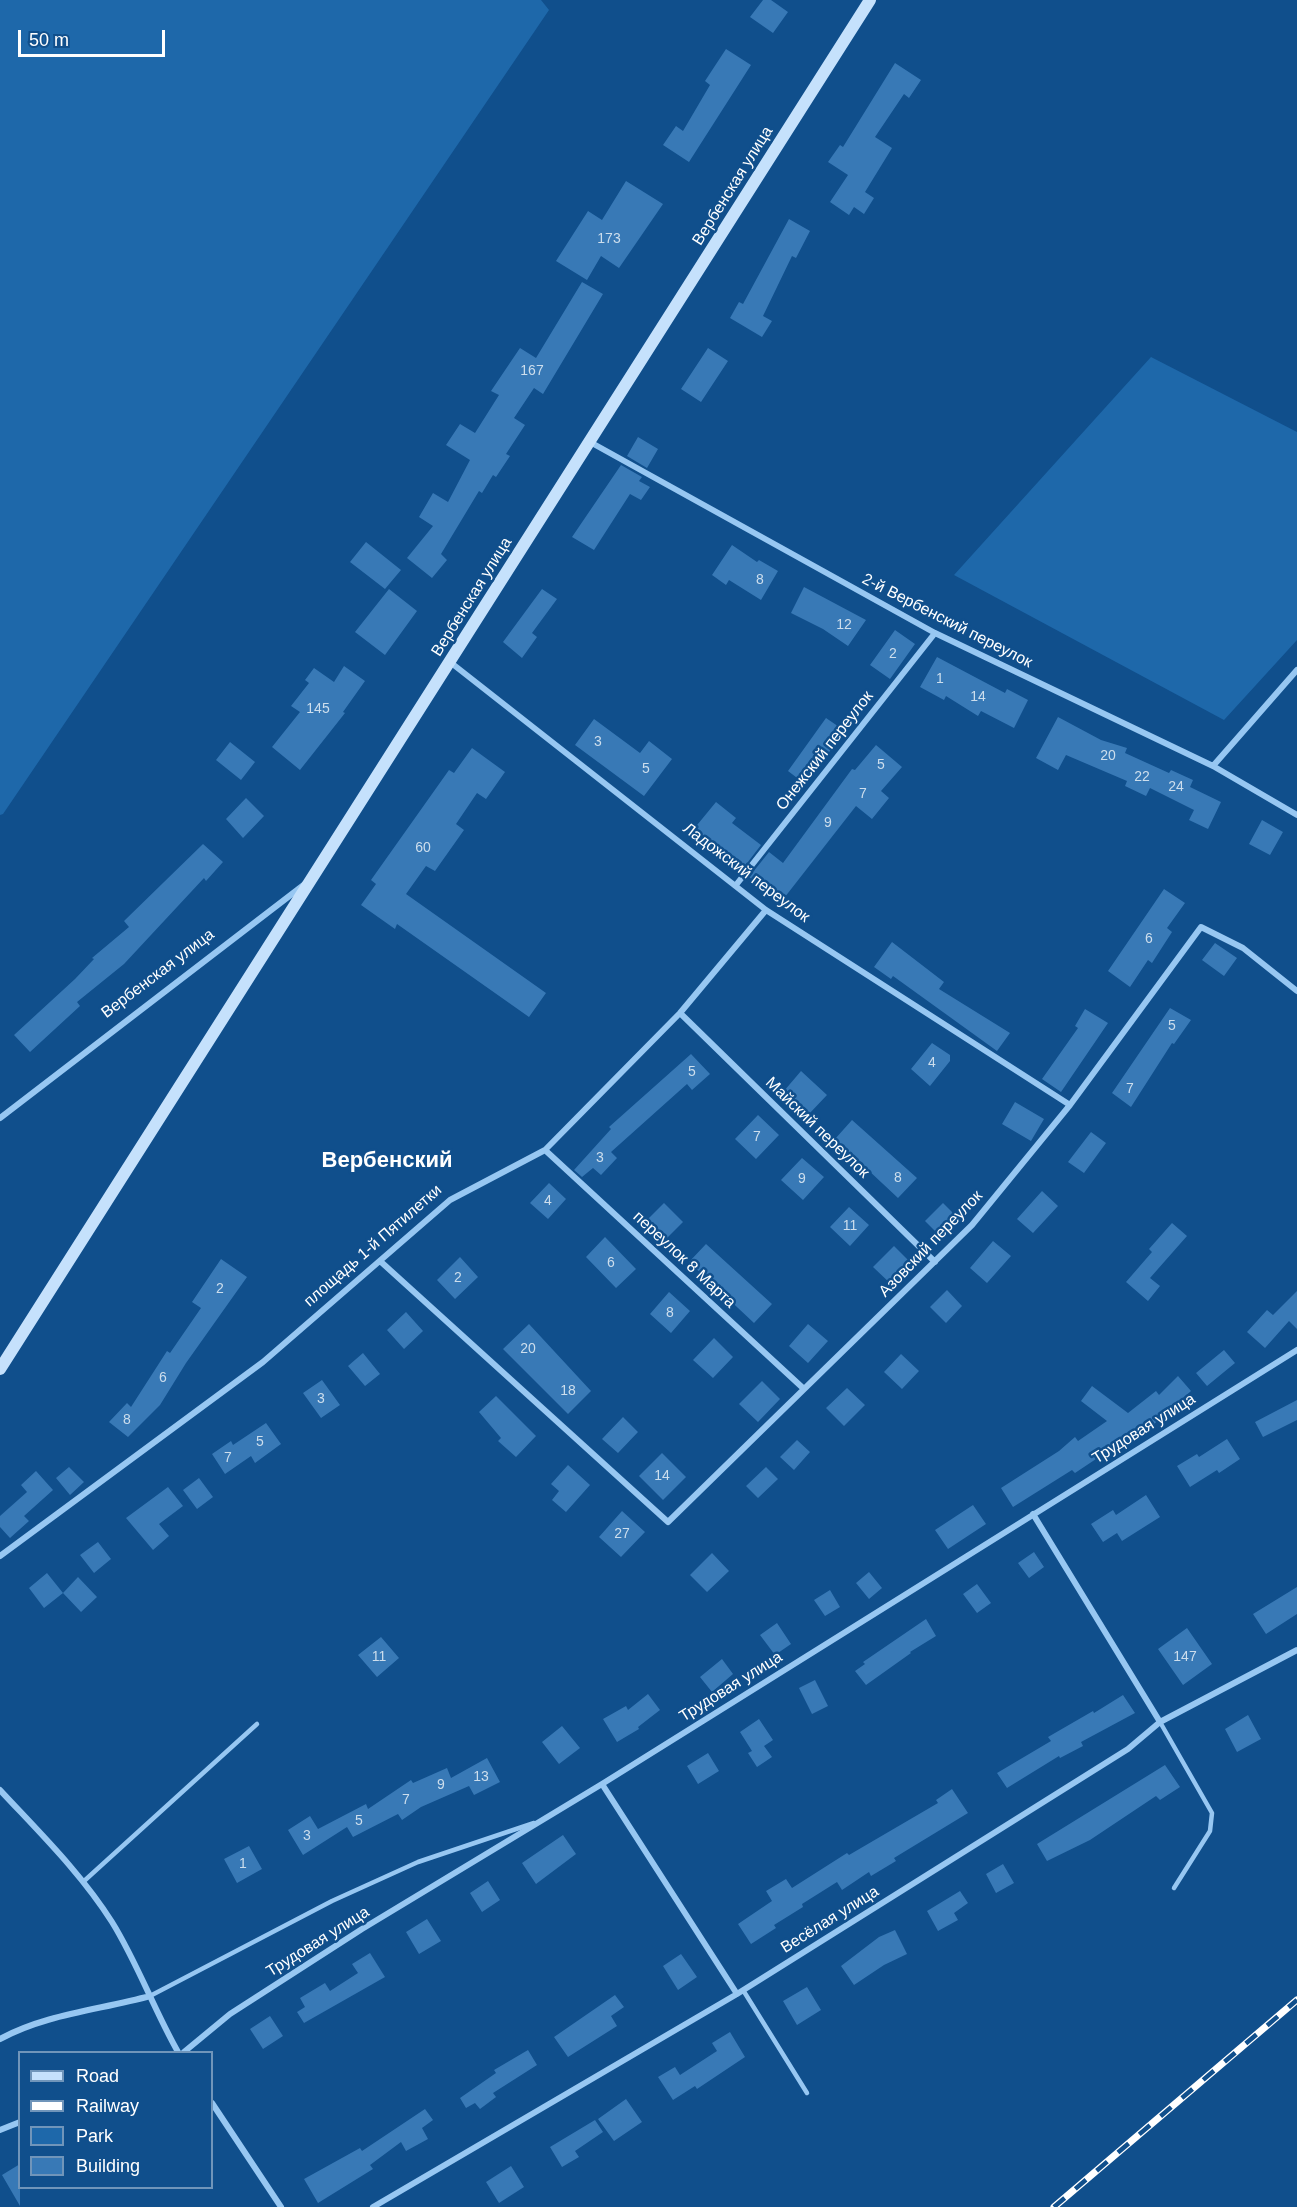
<!DOCTYPE html>
<html>
<head>
<meta charset="utf-8">
<style>
	body { margin:0 }
	#map { position:relative; width:1297px; height:2207px; overflow:hidden; background:#104f8c; font-family:Arial,sans-serif }
	canvas { display:block }
	.legend { position:absolute; left:18px; top:2051px; width:195px; height:138px; box-sizing:border-box; background:#104f8c; border:2px solid #7095ba; margin:0; padding:8px 10px; list-style:none; font-size:18px; color:#fff }
	.legend li { display:flex; align-items:center; gap:12px; height:30px }
	.legend b { width:30px; border:2px solid #7095ba }
	.scale { position:absolute; left:18px; top:30px; width:147px; height:27px; box-sizing:border-box; border:3px solid #fff; border-top:0; padding-left:8px; font-size:18px; line-height:21px; white-space:nowrap; color:#fff; -webkit-text-stroke:4px #104f8c; paint-order:stroke }
</style>
</head>
<body>
<div id="map">
<canvas width="1297" height="2207"></canvas>
<ul class="legend">
<li><b style="height:8px;background:#c5e1fc"></b>Road</li>
<li><b style="height:8px;background:#fff"></b>Railway</li>
<li><b style="height:16px;background:#1e68aa"></b>Park</li>
<li><b style="height:16px;background:#3879b6"></b>Building</li>
</ul>
<div class="scale">50 m</div>
</div>
<script>
const ctx = document.querySelector('canvas').getContext('2d');
ctx.lineJoin = 'round';
function paint(path, color) {
  ctx.fillStyle = color;
  ctx.fill(path, 'evenodd');
}
function trace(path, color, width, dash) {
  ctx.strokeStyle = color;
  ctx.lineWidth = width;
  ctx.lineCap = dash ? 'butt' : 'round';
  ctx.setLineDash(dash || []);
  ctx.stroke(path);
}
function drawText(font, color, halo, rows, align = 'center') {
  ctx.font = font + ' Arial,sans-serif';
  ctx.lineWidth = 5;
  ctx.setLineDash([]);
  ctx.textBaseline = 'middle';
  ctx.strokeStyle = halo;
  ctx.fillStyle = color;
  for (const [text, x, y, turn = 0] of rows) {
    ctx.save();
    ctx.translate(x, y);
    ctx.rotate((+turn || 0) * Math.PI / 180);
    ctx.textAlign = isNaN(turn) ? turn : align;
    if (halo) ctx.strokeText(text, 0, 0);
    ctx.fillText(text, 0, 0);
    ctx.restore();
  }
}
paint(new Path2D(`
	M0 0H541L549 10 3 814 0 815Z
	M1151 357 1297 432V640L1224 720 954 575Z`), '#1e68aa');
paint(new Path2D(`
	M763 0H771L788 12 773 33 750 17Z
	M726 49 751 65 689 162 663 145 676 126 683 131 710 85 705 81Z
	M895 63 921 80 909 98 904 94 875 137 892 148 865 192 874 198 864 214 854 207 849 215 830 202 848 175 828 162 840 145 843 147Z
	M626 181 663 204 619 268 601 256 587 280 556 261 588 211 602 220Z
	M789 219 810 231 796 258 792 256 763 316 772 321 762 337 730 318 739 302 743 304Z
	M582 282 603 294 543 394 534 388 514 418 525 425 506 454 510 456 496 477 493 475 482 493 479 491 441 554 447 560 432 578 407 558 433 526 419 517 433 493 448 502 470 460 446 445 460 424 475 433 499 395 491 391 520 348 536 358Z
	M708 348 728 361 701 402 681 389Z
	M638 437 658 449 647 468 627 456Z
	M621 465 642 477 639 481 650 487 641 500 630 494 594 550 572 537Z
	M366 542 401 570 385 589 350 562Z
	M732 545 757 562 759 560 778 571 761 600 729 580 726 585 712 575Z
	M804 587 866 620 848 646 823 629 791 613Z
	M389 589 417 611 385 655 355 632Z
	M542 589 557 599 532 633 537 637 522 658 503 642Z
	M895 630 915 644 890 679 870 665Z
	M937 657 1005 693 1007 689 1028 700 1014 728 981 711 978 716 946 696 944 700 920 687Z
	M344 666 365 681 343 712 345 713 300 770 272 747 300 712 291 706 309 683 305 680 314 668 334 682Z
	M1058 717 1101 740 1127 748 1125 753 1169 773 1171 770 1193 780 1190 787 1221 802 1208 829 1189 820 1194 810 1150 788 1146 796 1125 786 1127 781 1066 755 1058 770 1036 758Z
	M826 718 845 731 805 784 788 771Z
	M594 719 640 753 649 741 672 759 644 796 575 745Z
	M230 742 255 762 241 780 216 760Z
	M876 745 902 767 881 791 889 798 872 819 856 806 781 902 749 877 769 852 783 863 852 769 855 770Z
	M472 748 505 772 486 799 477 793 456 824 464 830 435 871 426 866 406 894 546 993 529 1017 397 924 395 929 361 905 376 884 371 880 449 770 454 773Z
	M246 798 264 816 243 838 226 819Z
	M716 802 736 818 732 823 761 845 741 871 693 830Z
	M1262 820 1283 832 1270 855 1249 844Z
	M203 844 223 862 206 881 204 878 124 964 77 1002 80 1006 30 1052 14 1035 75 979 94 959 92 958 129 927 124 921Z
	M1164 889 1185 903 1167 928 1172 932 1152 963 1148 960 1130 987 1108 971Z
	M892 942 944 982 939 989 1010 1033 997 1051 893 976 891 979 874 967Z
	M1215 943 1237 958 1224 976 1202 960Z
	M1170 1008 1191 1020 1174 1044 1172 1043 1131 1107 1112 1093Z
	M1085 1009 1108 1023 1061 1092 1042 1079 1078 1028 1075 1026Z
	M932 1043 950 1055V1061L930 1086 911 1069Z
	M691 1054 710 1074 692 1090 687 1084 611 1152 617 1158 601 1175 593 1168 582 1177 574 1170 611 1129 609 1127Z
	M801 1071 827 1095 809 1114 784 1091Z
	M1015 1102 1044 1119 1031 1141 1002 1124Z
	M758 1115 779 1135 756 1159 735 1139Z
	M852 1120 917 1178 898 1198 835 1139Z
	M1091 1132 1106 1143 1084 1173 1068 1162Z
	M802 1158 824 1177 803 1200 781 1180Z
	M549 1183 566 1199 548 1219 530 1203Z
	M1042 1191 1058 1206 1033 1233 1017 1219Z
	M664 1203 683 1222 665 1240 646 1221Z
	M943 1203 961 1221 943 1239 925 1221Z
	M849 1207 869 1225 850 1246 830 1227Z
	M1172 1223 1187 1236 1150 1278 1160 1286 1148 1301 1126 1282 1152 1252 1149 1249Z
	M605 1237 636 1269 616 1288 586 1257Z
	M993 1241 1011 1256 987 1283 970 1268Z
	M706 1244 772 1304 754 1323 689 1262Z
	M894 1246 912 1264 892 1285 873 1267Z
	M460 1257 478 1277 455 1299 437 1280Z
	M221 1259 247 1277 186 1363 160 1405 128 1437 109 1422 127 1403 131 1407 167 1351 170 1353 201 1308 192 1302Z
	M947 1290 962 1306 946 1323 930 1307Z
	M1297 1291V1329L1289 1321 1265 1348 1247 1332 1267 1310 1273 1315Z
	M669 1292 690 1311 671 1333 650 1314Z
	M406 1312 423 1331 404 1349 387 1330Z
	M529 1324 591 1391 568 1414 503 1349Z
	M808 1324 828 1341 808 1363 789 1346Z
	M714 1338 733 1357 713 1378 693 1360Z
	M1224 1350 1235 1363 1207 1386 1196 1373Z
	M363 1353 380 1374 365 1386 348 1366Z
	M901 1354 919 1371 902 1389 884 1372Z
	M1178 1376 1191 1391 1154 1424 1153 1421 1075 1473 1072 1470 1013 1507 1001 1488 1059 1451 1075 1437 1078 1441 1107 1421 1081 1401 1092 1386 1128 1413 1156 1391 1159 1395Z
	M322 1380 340 1405 321 1418 303 1393Z
	M762 1381 780 1399 758 1422 739 1404Z
	M847 1388 865 1405 844 1426 826 1408Z
	M496 1396 536 1436 516 1457 498 1441 501 1438 479 1412Z
	M1297 1400V1420L1263 1437 1255 1422Z
	M623 1417 638 1432 618 1453 602 1439Z
	M266 1423 281 1444 255 1463 251 1456 225 1474 212 1454 231 1441 233 1445Z
	M1227 1439 1240 1459 1219 1473 1217 1470 1190 1487 1177 1466 1197 1454 1199 1457Z
	M797 1440 810 1452 794 1470 780 1457Z
	M662 1453 686 1477 663 1500 639 1476Z
	M568 1465 590 1485 566 1512 552 1500 559 1491 551 1484Z
	M69 1467 84 1482 70 1495 56 1478Z
	M766 1467 778 1479 758 1498 746 1486Z
	M36 1471 53 1490 24 1516 29 1521 10 1538 0 1527V1516L27 1492 21 1485Z
	M199 1478 213 1497 197 1509 183 1490Z
	M168 1487 183 1506 159 1524 169 1536 153 1550 126 1518Z
	M1146 1495 1160 1517 1122 1541 1117 1533 1103 1542 1091 1524 1113 1510 1116 1515Z
	M973 1505 986 1524 948 1549 935 1530Z
	M622 1511 645 1532 621 1557 599 1537Z
	M98 1542 111 1559 94 1573 80 1555Z
	M1034 1552 1044 1567 1029 1578 1018 1563Z
	M712 1553 729 1571 707 1592 690 1575Z
	M869 1572 882 1588 869 1599 856 1583Z
	M47 1573 63 1593 44 1608 29 1588Z
	M78 1577 97 1597 81 1612 63 1593Z
	M977 1584 991 1603 977 1613 963 1594Z
	M1297 1587V1614L1266 1634 1253 1614Z
	M830 1590 840 1607 825 1616 814 1600Z
	M926 1619 936 1636 910 1652 911 1653 866 1685 855 1671 865 1664 863 1662Z
	M777 1623 791 1644 775 1655 760 1635Z
	M1187 1628 1212 1664 1183 1685 1158 1649Z
	M381 1637 399 1658 377 1677 358 1655Z
	M722 1659 733 1674 712 1692 700 1677Z
	M815 1680 828 1706 812 1714 799 1688Z
	M648 1694 660 1710 638 1727 639 1729 617 1742 603 1719 626 1706 628 1710Z
	M1123 1695 1135 1713 1081 1742 1083 1746 1060 1758 1059 1756 1007 1788 997 1773 1051 1741 1048 1737 1093 1711 1094 1713Z
	M1248 1715 1261 1739 1237 1752 1225 1729Z
	M759 1719 773 1740 764 1746 772 1757 757 1767 748 1753 752 1751 740 1732Z
	M562 1726 580 1748 559 1764 542 1742Z
	M708 1753 719 1771 698 1784 687 1766Z
	M487 1758 500 1782 474 1795 469 1786 421 1807 402 1820 398 1814 353 1837 347 1827 303 1855 288 1830 310 1816 318 1829 366 1804 368 1809 411 1780 413 1783 447 1768 451 1778Z
	M1165 1765 1180 1787 1160 1800 1156 1796 1090 1840 1047 1861 1037 1844Z
	M952 1789 968 1813 894 1858 896 1861 871 1876 869 1872 842 1890 837 1882 802 1904 803 1907 774 1925 776 1928 751 1944 738 1924 772 1901 766 1891 786 1879 792 1888 847 1853 849 1855 938 1803 936 1800Z
	M563 1835 576 1854 536 1884 522 1863Z
	M249 1846 262 1869 237 1883 224 1859Z
	M1003 1864 1014 1883 996 1893 986 1874Z
	M488 1881 500 1900 482 1912 470 1893Z
	M960 1891 968 1903 954 1913 958 1920 938 1931 927 1911Z
	M427 1919 441 1941 419 1954 406 1932Z
	M895 1930 907 1954 884 1965 854 1985 841 1966 879 1937Z
	M370 1953 385 1977 304 2023 297 2012 305 2007 300 1998 325 1983 330 1991 358 1973 352 1964Z
	M681 1954 697 1977 678 1990 663 1966Z
	M807 1987 821 2010 797 2025 783 2001Z
	M615 1995 624 2007 611 2016 617 2026 568 2057 554 2037Z
	M270 2016 283 2036 263 2049 250 2029Z
	M730 2032 745 2057 697 2089 695 2086 673 2100 658 2077 675 2067 680 2075 717 2051 712 2043Z
	M528 2050 537 2065 493 2093 496 2097 480 2109 475 2103 466 2108 460 2098 496 2073 494 2070Z
	M626 2099 642 2122 614 2141 598 2119Z
	M425 2109 433 2120 422 2128 428 2139 406 2151 401 2142 370 2165 373 2169 318 2203 304 2179 360 2148 362 2151Z
	M595 2120 603 2132 575 2151 579 2157 562 2167 550 2147Z
	M20 2164V2206L2 2175Z
	M511 2166 524 2187 499 2203 486 2182Z`), '#3879b6');
trace(new Path2D(`
	M1160 1722 1212 1813 1210 1831 1174 1888
	M83 1882 257 1724
	M743 1990 807 2093
	M150 1996 332 1901 418 1862 534 1823`), '#97c7f2', 4.5);
trace(new Path2D(`
	M590 442 935 633 1213 766 1297 815
	M450 662 766 910 1070 1105
	M1213 766 1297 670
	M736 885 935 633
	M680 1013 935 1262
	M0 1118 305 884
	M545 1150 804 1389
	M380 1261 668 1522 972 1225 1070 1105 1201 927 1243 948 1297 991
	M1033 1514 1160 1722
	M0 1556 263 1362 450 1200 545 1150 680 1013 766 910
	M602 1784 737 1994
	M0 1790C39 1832 81 1873 112 1922 138 1964 154 2010 178 2052
	M0 2039C46 2014 99 2010 150 1996
	M184 2052 230 2014 362 1929 602 1784 1297 1350
	M212 2103 281 2207
	M0 2130 20 2122
	M373 2207 737 1994 1128 1749 1160 1722 1297 1650`), '#97c7f2', 6);
trace(new Path2D(`
	M0 1369 870 0`), '#c5e1fc', 12);
const rail = new Path2D(`
	M1054 2207 1297 2000`);
trace(rail, '#fff', 7);
trace(rail, '#104f8c', 4.5, [14]);
drawText('14px', '#cddeed', null, [
	["173",609,239],
	["167",532,371],
	["8",760,580],
	["12",844,625],
	["2",893,654],
	["1",940,679],
	["14",978,697],
	["145",318,709],
	["3",598,742],
	["20",1108,756],
	["5",881,765],
	["5",646,769],
	["22",1142,777],
	["24",1176,787],
	["7",863,794],
	["9",828,823],
	["60",423,848],
	["6",1149,939],
	["5",1172,1026],
	["4",932,1063],
	["5",692,1072],
	["7",1130,1089],
	["7",757,1137],
	["3",600,1158],
	["8",898,1178],
	["9",802,1179],
	["4",548,1201],
	["11",850,1226],
	["6",611,1263],
	["2",458,1278],
	["2",220,1289],
	["8",670,1313],
	["20",528,1349],
	["6",163,1378],
	["18",568,1391],
	["3",321,1399],
	["8",127,1420],
	["5",260,1442],
	["7",228,1458],
	["14",662,1476],
	["27",622,1534],
	["11",379,1657],
	["147",1185,1657],
	["13",481,1777],
	["9",441,1785],
	["7",406,1800],
	["5",359,1821],
	["3",307,1836],
	["1",243,1864]
]);
drawText('16px', '#fff', '#104f8c', [
	["Вербенская улица",733,186,-58],
	["Вербенская улица",472,597,-58],
	["2-й Вербенский переулок",947,621,27],
	["Онежский переулок",825,751,-52],
	["Ладожский переулок",746,873,37],
	["Вербенская улица",158,974,-37],
	["Майский переулок",817,1128,44],
	["Азовский переулок",931,1244,-46],
	["площадь 1-й Пятилетки",373,1246,-41],
	["переулок 8 Марта",684,1260,43],
	["Трудовая улица",1144,1429,-32],
	["Трудовая улица",731,1687,-32],
	["Весёлая улица",830,1920,-32],
	["Трудовая улица",318,1942,-32]
]);
drawText('bold 22px', '#fff', '#104f8c', [
	["Вербенский",387,1161]
]);
</script>
</body>
</html>
